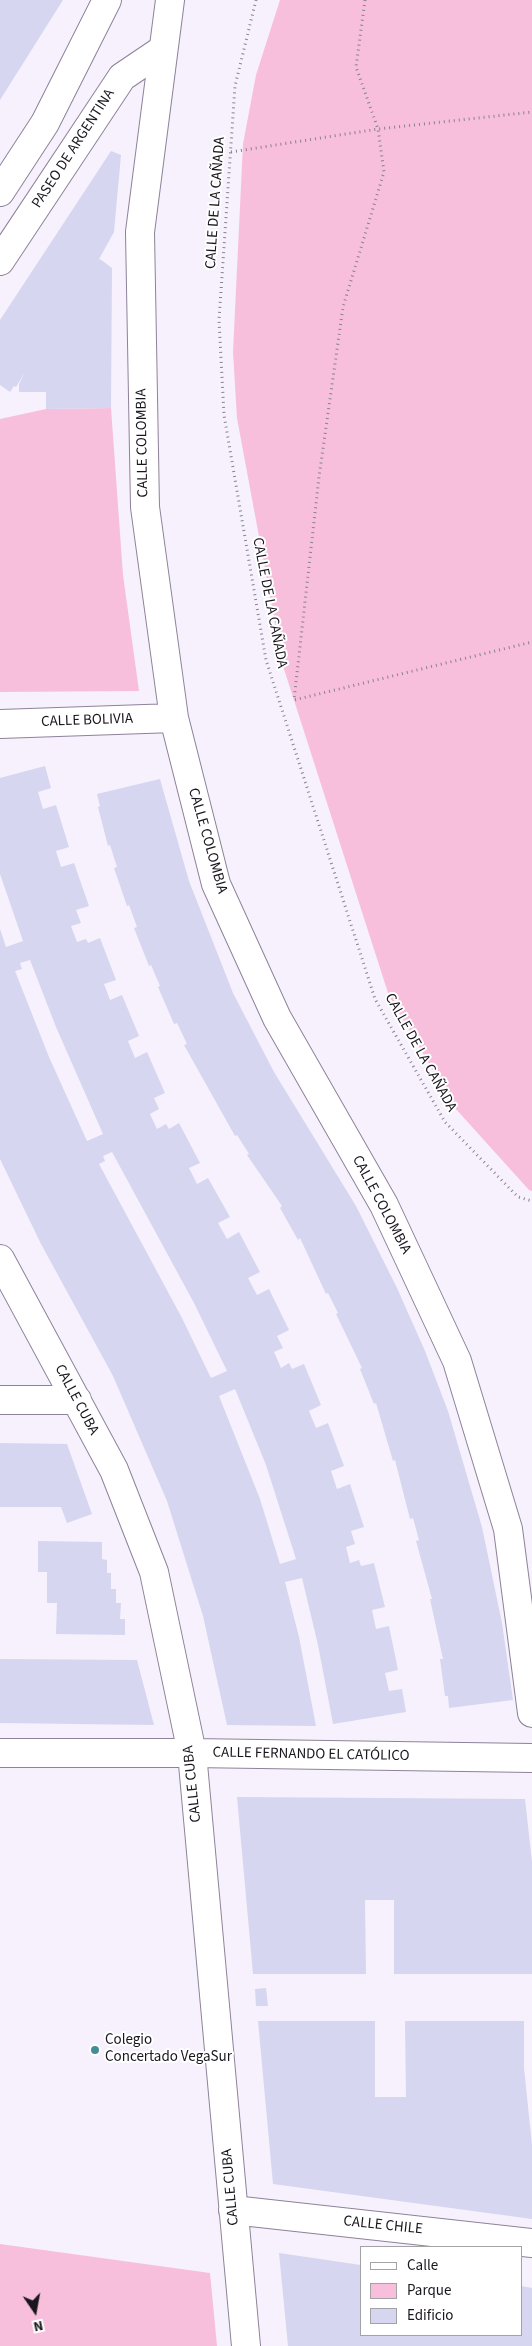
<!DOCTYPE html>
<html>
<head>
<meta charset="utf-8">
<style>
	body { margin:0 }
	#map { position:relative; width:532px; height:2346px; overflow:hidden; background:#f6f1fc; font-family:"Source Sans 3",sans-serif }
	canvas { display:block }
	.legend { position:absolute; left:360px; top:2246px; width:162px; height:90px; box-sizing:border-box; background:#fff; border:1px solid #a3a2a5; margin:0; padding:6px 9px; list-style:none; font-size:15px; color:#1a161e }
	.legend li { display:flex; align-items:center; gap:10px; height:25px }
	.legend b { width:25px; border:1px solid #a3a2a5 }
	.north { position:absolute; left:10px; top:2286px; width:50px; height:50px; -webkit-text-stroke:4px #fff; paint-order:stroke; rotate:168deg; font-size:14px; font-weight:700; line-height:20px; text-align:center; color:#1a161e }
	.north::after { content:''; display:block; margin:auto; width:18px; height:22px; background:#1a161e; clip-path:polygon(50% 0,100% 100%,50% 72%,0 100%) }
</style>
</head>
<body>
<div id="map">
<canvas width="532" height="2346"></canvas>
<ul class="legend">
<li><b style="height:6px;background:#fff"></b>Calle</li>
<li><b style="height:14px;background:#f7bfdb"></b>Parque</li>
<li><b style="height:14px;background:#d7d6f0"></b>Edificio</li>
</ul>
<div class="north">N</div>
</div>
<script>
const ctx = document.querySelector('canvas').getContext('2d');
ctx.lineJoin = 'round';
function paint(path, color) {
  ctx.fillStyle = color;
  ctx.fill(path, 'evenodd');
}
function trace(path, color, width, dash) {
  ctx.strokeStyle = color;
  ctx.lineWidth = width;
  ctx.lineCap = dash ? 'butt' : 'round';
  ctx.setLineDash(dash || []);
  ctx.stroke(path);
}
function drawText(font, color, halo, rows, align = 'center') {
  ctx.font = font + ' "Source Sans 3",sans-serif';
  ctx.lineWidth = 4;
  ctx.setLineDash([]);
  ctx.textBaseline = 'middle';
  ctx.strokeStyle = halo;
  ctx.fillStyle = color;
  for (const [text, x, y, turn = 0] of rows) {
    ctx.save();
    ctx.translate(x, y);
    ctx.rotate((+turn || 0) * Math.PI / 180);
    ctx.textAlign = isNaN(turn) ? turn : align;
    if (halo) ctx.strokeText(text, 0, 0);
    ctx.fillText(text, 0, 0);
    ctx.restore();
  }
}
paint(new Path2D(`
	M280 0H532V1191L529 1190 455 1108 389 996 283 666 237 418 233 352 243 144 256 75Z
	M111 408 123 575 139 691 0 692V419L46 409Z
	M0 2244 210 2273 217 2346H0Z`), '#f7bfdb');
paint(new Path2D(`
	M0 0H63L0 100Z
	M111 151 121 155 114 232 98 261 100 259 112 268 111 408 46 409V392H19V384L25 372 16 387 14 386 10 392 0 385V320Z
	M45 766 51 788 38 792 43 809 56 805 69 847 56 851 61 867 74 863 89 906 76 910 81 923 71 926 77 942 86 939 88 943 100 938 116 980 104 984 110 1000 122 995 139 1036 128 1041 135 1058 147 1052 165 1093 154 1098 159 1109 150 1114 157 1129 166 1124 169 1129 179 1123 200 1163 189 1168 197 1184 208 1178 230 1217 218 1223 227 1239 239 1232 260 1272 248 1278 257 1295 269 1289 289 1330 277 1336 283 1348 274 1352 281 1368 289 1363 292 1369 304 1364 321 1405 309 1411 316 1428 328 1423 344 1466 331 1471 337 1489 350 1484 364 1527 351 1531 355 1544 346 1547 350 1563 359 1560 361 1566 374 1563 385 1607 372 1610 376 1629 389 1626 398 1670 385 1673 389 1691 402 1689 406 1712 333 1724 318 1645 302 1578 285 1582 299 1637 316 1726 227 1725 203 1616 167 1501 113 1376 41 1244 0 1159V929L6 947 23 941 0 874V778ZM30 960 56 1027 103 1134 87 1141 49 1057 15 971 22 969 20 963ZM112 1152 194 1303 227 1371 211 1378 182 1318 99 1164 105 1161 103 1156ZM235 1389 266 1465 296 1559 280 1564 260 1499 219 1396Z
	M160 779 189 881 233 993 274 1072 356 1206 397 1288 425 1351 448 1411 482 1527 502 1623 513 1700 449 1708 448 1696H445L440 1659H443L430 1599H432L416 1541 419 1540 413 1518 410 1519 395 1460 393 1461 376 1403 374 1404 360 1369 362 1368 336 1314 338 1313 328 1293 326 1294 300 1238 298 1240 280 1208 282 1206 247 1155 249 1154 237 1135 235 1136 184 1045 187 1044 177 1023 174 1024 158 987 160 986 151 965 149 966 134 928 137 927 129 905 127 906 114 868 117 867 110 845 108 846 98 807 100 806 97 794Z
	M0 1443 67 1444 92 1514 67 1523 61 1507H0Z
	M38 1541 102 1542V1559L107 1560V1573H111V1589H116V1603H121L120 1619H125V1635L56 1634 57 1603H47V1572H38Z
	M0 1659 137 1660 154 1725 0 1723Z
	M237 1797 525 1799 532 1862V1974H394V1900H365L366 1974H253Z
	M266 1988 268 2006H256L255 1989Z
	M258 2021H375V2097H406L405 2021H524V2068L532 2145V2219L273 2184Z
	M279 2253 361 2265V2335H521V2286L532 2288V2346H288Z`), '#d7d6f0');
const minor = new Path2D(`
	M170 0 140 232 145 507 174 718 216 884 277 1018 384 1205 457 1361 508 1529 532 1713
	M0 192 45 123 107 0
	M0 261 122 77 162 50
	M0 724 174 718
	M0 1259 114 1470 154 1572 192 1753 246 2346
	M0 1400H77
	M0 1753H192L532 1758
	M233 2210 532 2243`);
trace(minor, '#8e8299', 30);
trace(new Path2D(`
	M256 0 235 86 219 320 224 415 266 660 375 999 445 1122 518 1197 532 1201
	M365 0 356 67 378 129 384 172 343 307 319 477 294 700 532 642
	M231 152 378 129 532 112`), '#87838c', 3, [1, 4]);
trace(minor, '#fff', 28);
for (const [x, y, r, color] of [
	[95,2050,5,"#468c97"]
]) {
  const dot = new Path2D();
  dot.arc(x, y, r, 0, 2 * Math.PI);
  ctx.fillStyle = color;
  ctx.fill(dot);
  trace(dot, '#fff', 2);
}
drawText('15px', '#1a161e', '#fff', [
	["PASEO DE ARGENTINA",74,149,-57],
	["CALLE DE LA CAÑADA",216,203,-86],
	["CALLE COLOMBIA",143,443,-91],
	["CALLE DE LA CAÑADA",269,603,79],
	["CALLE BOLIVIA",87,721,-2],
	["CALLE COLOMBIA",207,841,74],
	["CALLE DE LA CAÑADA",420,1053,61],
	["CALLE COLOMBIA",381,1205,62],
	["CALLE CUBA",76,1400,62],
	["CALLE FERNANDO EL CATÓLICO",311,1755,1],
	["CALLE CUBA",193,1784,-96],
	["CALLE CUBA",231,2187,-95],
	["CALLE CHILE",383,2226,6]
]);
drawText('15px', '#1a161e', '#fff', [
	["Colegio",105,2041],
	["Concertado VegaSur",105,2058]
], 'left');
</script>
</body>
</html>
